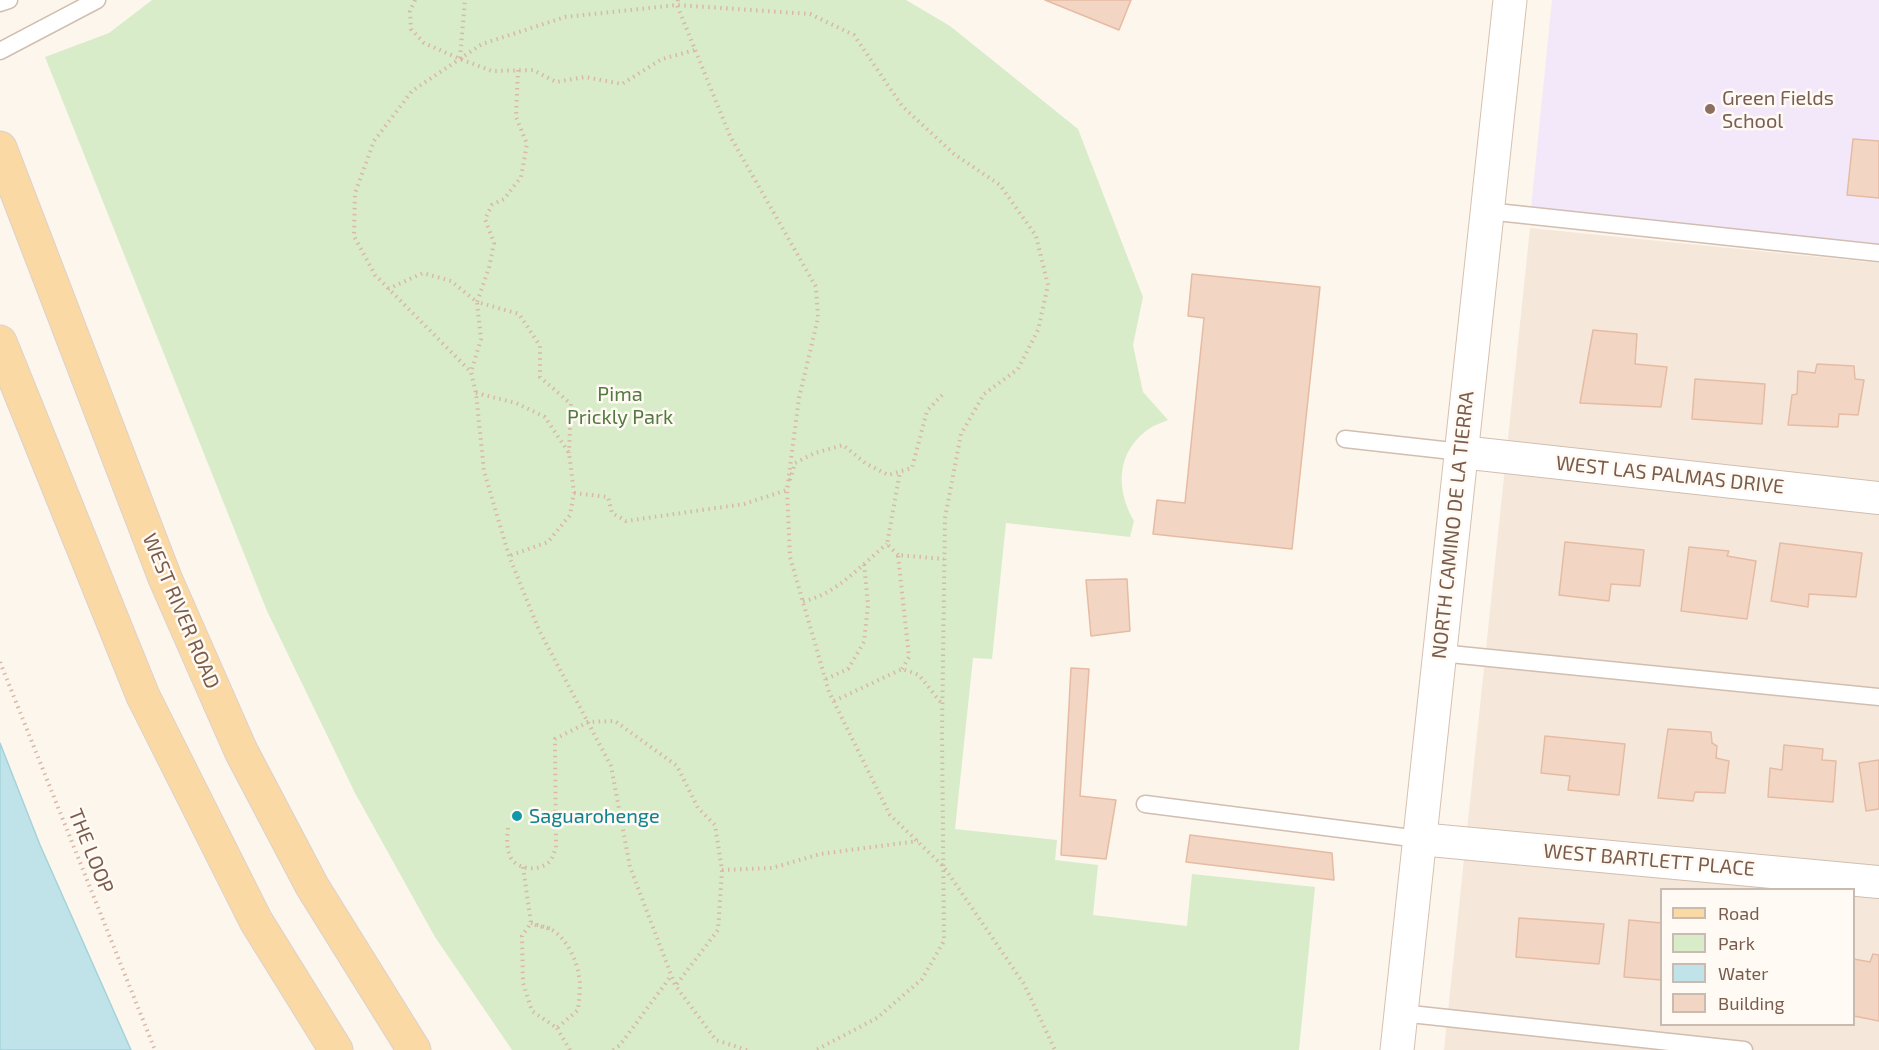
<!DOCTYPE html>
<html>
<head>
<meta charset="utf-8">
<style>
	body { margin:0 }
	#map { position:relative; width:1879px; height:1050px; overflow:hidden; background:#fdf6ec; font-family:"Exo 2",sans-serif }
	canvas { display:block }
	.legend { position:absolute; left:1660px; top:888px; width:195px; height:138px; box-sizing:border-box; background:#fffaf3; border:2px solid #cabbb1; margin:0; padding:8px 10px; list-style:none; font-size:18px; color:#7a5c4d }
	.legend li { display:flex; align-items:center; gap:12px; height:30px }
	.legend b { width:30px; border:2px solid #cabbb1 }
</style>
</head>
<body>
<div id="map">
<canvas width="1879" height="1050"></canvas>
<ul class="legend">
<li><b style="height:8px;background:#fbd9a5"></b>Road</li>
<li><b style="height:16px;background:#d8ecc9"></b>Park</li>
<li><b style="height:16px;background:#bfe3e8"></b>Water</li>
<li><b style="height:16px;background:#f3d5c3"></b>Building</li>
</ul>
</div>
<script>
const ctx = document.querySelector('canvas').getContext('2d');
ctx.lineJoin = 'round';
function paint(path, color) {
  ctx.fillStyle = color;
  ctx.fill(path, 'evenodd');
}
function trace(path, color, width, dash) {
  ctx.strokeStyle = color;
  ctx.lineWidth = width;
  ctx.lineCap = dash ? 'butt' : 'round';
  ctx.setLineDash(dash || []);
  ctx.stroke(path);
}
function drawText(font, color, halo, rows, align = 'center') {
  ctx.font = font + ' "Exo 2",sans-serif';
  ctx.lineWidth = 5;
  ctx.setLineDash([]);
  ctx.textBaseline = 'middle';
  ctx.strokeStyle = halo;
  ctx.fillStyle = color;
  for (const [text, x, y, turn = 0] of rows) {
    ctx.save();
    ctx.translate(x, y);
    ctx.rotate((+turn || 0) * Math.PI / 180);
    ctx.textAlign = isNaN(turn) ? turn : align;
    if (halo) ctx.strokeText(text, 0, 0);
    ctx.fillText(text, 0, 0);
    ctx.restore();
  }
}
paint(new Path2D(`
	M1530 228 1879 263V1050H1444ZM1662 890H1854V1024H1662Z`), '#f5e8da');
paint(new Path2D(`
	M1552 0H1879V245L1530 218Z`), '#f3e8fa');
paint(new Path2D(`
	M152 0H906L950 26 1078 129 1143 297 1133 345 1143 392 1168 420C1161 423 1152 426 1146 431 1116 454 1116 490 1134 521L1130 537 1006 523 992 659 973 658 955 829 1057 840 1055 860 1098 865 1093 915 1187 926 1192 874 1315 887 1299 1050H512L435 937 355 793 267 611 45 57 109 33Z`), '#d8ecc9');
const water = new Path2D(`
	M0 743 40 845 131 1050H0Z`);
paint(water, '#bfe3e8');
trace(water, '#a5d3da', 1.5);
const building = new Path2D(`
	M1045 0H1131L1119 30Z
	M1853 139 1879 141V198L1847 195Z
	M1192 274 1320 287 1292 549 1153 534 1157 500 1185 503 1204 318 1188 316Z
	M1593 330 1637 334 1635 364 1667 367 1661 407 1580 403Z
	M1817 364 1854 366 1855 379 1864 380 1858 415 1839 414 1838 427 1788 425 1792 395 1797 394 1798 371 1815 373Z
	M1695 379 1765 384 1762 424 1692 419Z
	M1565 542 1644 550 1640 586 1611 584 1609 601 1559 595Z
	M1780 543 1862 553 1856 597 1809 594 1808 607 1771 601Z
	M1689 547 1729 551 1727 556 1756 561 1747 619 1681 611Z
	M1127 579 1130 631 1091 636 1086 580Z
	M1071 668 1089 669 1080 796 1116 800 1106 859 1061 855Z
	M1668 729 1711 732 1712 743 1717 746 1716 758 1729 761 1725 793 1695 792 1693 801 1658 798Z
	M1545 736 1625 744 1619 795 1568 790 1570 776 1541 773Z
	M1784 745 1823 749 1822 760 1836 761 1833 802 1768 797 1770 768 1782 770Z
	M1879 760V809L1866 811 1859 763Z
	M1190 835 1332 853 1334 880 1186 862Z
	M1519 918 1604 924 1599 964 1516 957Z
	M1629 920 1662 923V980L1624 977Z
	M1873 954 1879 955V1021L1854 1016V959L1870 962Z`);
paint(building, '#f3d5c3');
trace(building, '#e6bba3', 1.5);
const lane = new Path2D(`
	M0 3 9 0
	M0 51 97 0
	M1487 211 1879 253
	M1345 439 1461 452
	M1440 653 1879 697
	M1145 804 1419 839
	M1401 1013 1744 1050`);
const street = new Path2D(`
	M1461 452 1879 498
	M1419 839 1879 882`);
const secondary = new Path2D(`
	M1397 1050 1510 0`);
const primary = new Path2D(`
	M0 148 165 578 241 751 312 886 414 1050
	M0 342 143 696 256 921 336 1050`);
trace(lane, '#d1beb0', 19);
trace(street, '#d1beb0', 34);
trace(secondary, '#d6c0b0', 35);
trace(primary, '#dad1cd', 35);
trace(new Path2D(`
	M415 0 410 11 411 29 424 43 460 59 492 71 533 70 556 82 585 77 622 84 662 59 695 50
	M678 0 677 5 730 136 816 287 818 318 799 398 787 490 790 557 829 692 890 815 944 867 1024 984 1055 1050
	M460 58 465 0
	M518 70 516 117 527 144 521 177 504 199 492 205 485 219 494 243 489 268 477 302 519 314 540 346V377L571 404 569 453
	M388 289 423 273 451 281 477 302 481 339 471 372
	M476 393 516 403 545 417 569 453 574 493 570 515 548 542 509 556
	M790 480 795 463 815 453 843 445 865 463 888 475 912 468 927 411 942 395
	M574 493 608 497 612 513 626 521 744 504 787 490 788 487
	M898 555 887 544 900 472
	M803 601C835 596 862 564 887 544
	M0 662 155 1050
	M902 669 909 657 898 555 944 559
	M826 679 848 669 864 642 868 605 864 563
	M834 701 902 669 919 675 942 704
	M508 828C507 838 506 848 511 858 518 870 540 872 550 861 553 858 554 851 556 848L555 739 588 722 615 721 677 766 698 808 715 825 722 870 718 930 676 985
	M523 867 531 923 522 936 523 983 532 1011 557 1028 578 1010C579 999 581 987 579 976 577 961 567 940 554 931 548 927 538 927 531 923L552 929
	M722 870 772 868 820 854 918 841
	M557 1028 570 1050
	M613 1050 620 1045 671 976
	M747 1050 716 1040 675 985 630 867 611 766 539 630 509 556 484 471 476 393 471 372 375 275 354 236 355 193 374 141 412 91 482 44 565 17 677 5 810 14 854 35 902 106 954 154 1000 185 1036 236 1048 285 1038 330 1018 369 984 394 961 434 945 518 942 734 944 941 922 979 877 1018 816 1050`), '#d9b8a5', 4, [1.5, 4.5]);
trace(lane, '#fff', 16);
trace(street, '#fff', 32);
trace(secondary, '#fff', 33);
trace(primary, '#fbd9a5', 33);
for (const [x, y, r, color] of [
	[1710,109,6,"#8d6e63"],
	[517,816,6,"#0f9aa8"]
]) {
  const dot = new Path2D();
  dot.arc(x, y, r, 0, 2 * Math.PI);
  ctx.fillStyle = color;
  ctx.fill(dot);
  trace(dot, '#fffaf3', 2);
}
drawText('20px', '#785e54', '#fffaf3', [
	["Green Fields",1722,98],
	["School",1722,121]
], 'left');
drawText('20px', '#537a41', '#fffaf3', [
	["Pima",620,394],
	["Prickly Park",620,417]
]);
drawText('20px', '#7a5c4d', '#fffaf3', [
	["WEST LAS PALMAS DRIVE",1670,475,6],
	["NORTH CAMINO DE LA TIERRA",1453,525,-84],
	["WEST RIVER ROAD",181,611,67],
	["THE LOOP",91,851,68],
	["WEST BARTLETT PLACE",1649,860,5]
]);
drawText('20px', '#0d838f', '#fffaf3', [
	["Saguarohenge",529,816]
], 'left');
</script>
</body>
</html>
